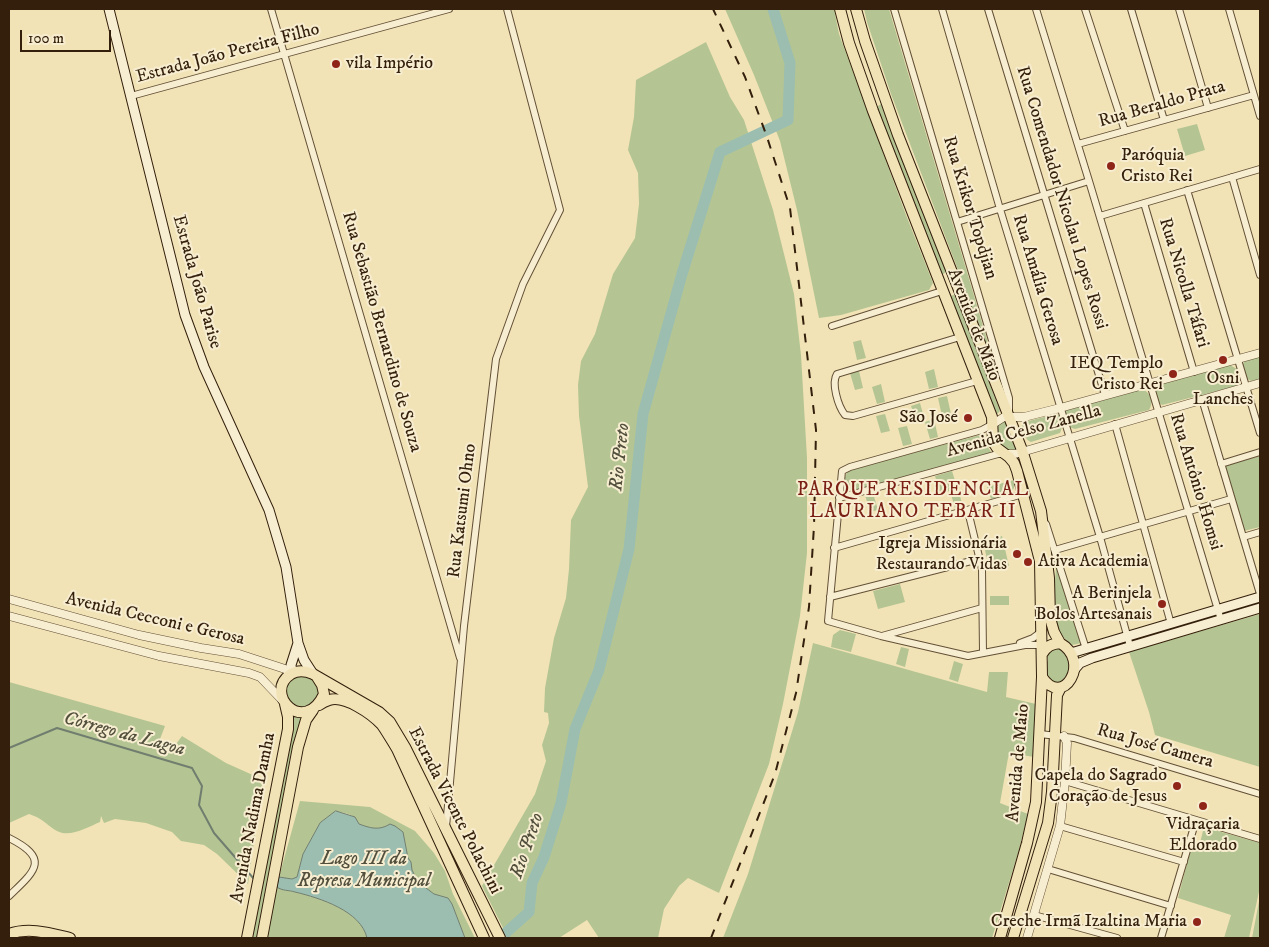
<!DOCTYPE html>
<html>
<head>
<meta charset="utf-8">
<style>
	body { margin:0 }
	#map { position:relative; width:1269px; height:947px; overflow:hidden; background:#f2e3b7; font-family:"IM FELL DW Pica",serif }
	canvas { display:block }
	.frame { position:absolute; inset:0; border:10px solid #331f0b; pointer-events:none }
	.scale { position:absolute; left:20px; top:30px; width:91px; height:22px; box-sizing:border-box; border:2px solid #331f0b; border-top:0; padding-left:6px; font-size:15px; line-height:18px; white-space:nowrap; color:#331f0b; -webkit-text-stroke:4px #f7edd0; paint-order:stroke }
</style>
</head>
<body>
<div id="map">
<canvas width="1269" height="947"></canvas>
<div class="frame"></div>
<div class="scale">100 m</div>
</div>
<script>
const ctx = document.querySelector('canvas').getContext('2d');
ctx.lineJoin = 'round';
function paint(path, color) {
  ctx.fillStyle = color;
  ctx.fill(path, 'evenodd');
}
function trace(path, color, width, dash) {
  ctx.strokeStyle = color;
  ctx.lineWidth = width;
  ctx.lineCap = dash ? 'butt' : 'round';
  ctx.setLineDash(dash || []);
  ctx.stroke(path);
}
function drawText(font, color, halo, rows, align = 'center') {
  ctx.font = font + ' "IM FELL DW Pica",serif';
  ctx.lineWidth = 4;
  ctx.setLineDash([]);
  ctx.textBaseline = 'middle';
  ctx.strokeStyle = halo;
  ctx.fillStyle = color;
  for (const [text, x, y, turn = 0] of rows) {
    ctx.save();
    ctx.translate(x, y);
    ctx.rotate((+turn || 0) * Math.PI / 180);
    ctx.textAlign = isNaN(turn) ? turn : align;
    if (halo) ctx.strokeText(text, 0, 0);
    ctx.fillText(text, 0, 0);
    ctx.restore();
  }
}
paint(new Path2D(`
	M725 9H834L839 34 906 215 933 283 929 290 841 315 819 318 797 210 780 141 754 75Z
	M864 9H889L996 370 891 94 867 22Z
	M706 42 730 97 744 120 773 210 794 294 801 355 807 458V553L800 616 783 704 769 764 719 893 688 878 679 886 664 909 658 938H599L587 920 559 938H508L482 886 535 794 546 761 542 745 549 723 548 713 544 712 545 688 554 638 566 598 569 569 571 520 588 487 579 416 578 385 581 361 595 334 613 274 635 238 639 204 638 173 628 150 634 117 636 80Z
	M881 104 947 271 942 275 875 108Z
	M1197 124 1205 150 1185 156 1177 129Z
	M953 295 956 296 1000 411 995 416 949 300 951 296Z
	M861 340 866 358 857 360 853 342Z
	M1260 356V379L1251 381 1247 379 1242 366 1245 360Z
	M1228 364 1237 369 1240 381 1237 386 1162 405 1159 403 1155 390 1156 386 1159 384Z
	M934 369 938 387 929 389 925 372Z
	M859 371 863 388 855 390 850 373Z
	M881 384 885 402 877 404 872 387Z
	M1143 389C1151 394 1154 402 1149 410L1075 429 1069 427 1064 416 1065 410Z
	M947 396 951 414 942 416 938 398Z
	M920 403 925 421 916 423 911 406Z
	M885 414 890 431 881 433 876 416Z
	M1056 414 1060 416C1062 423 1063 427 1060 433L1031 442C1024 439 1023 432 1022 424L1024 422Z
	M934 419 938 437 930 439 925 422Z
	M1006 419 1018 449C1009 453 1004 448 997 444V424Z
	M907 426 912 444 903 446 898 428Z
	M984 434 985 443 992 453 851 491 842 484 848 470Z
	M1260 456V527L1244 531 1224 466Z
	M952 471 963 506 955 508 950 491 940 493 935 476Z
	M1014 480V488L1011 493 991 499 987 487Z
	M873 493 878 510 870 512 865 495Z
	M1002 536 1009 566 989 568 983 541Z
	M1056 566 1082 643 1072 645C1047 629 1055 591 1056 566Z
	M900 584 905 602 878 609 873 591Z
	M990 596H1009V605H990Z
	M1260 614V767L1155 735 1149 712 1129 652Z
	M840 630 856 634 851 652 831 647 833 635Z
	M813 643 987 692 989 672H1008L1006 697 1036 704 1034 757 1010 753 1008 758 1000 803 1028 814 1019 850 992 938H723L748 874 798 712Z
	M1054 646 1064 649C1073 667 1071 671 1058 686L1047 676 1044 666 1048 660 1047 655Z
	M901 647 909 649 905 667 896 664Z
	M954 661 963 664 958 682 949 679Z
	M286 692a16 16 0 1 1 32 0a16 16 0 1 1-32 0Z
	M9 682 165 726 157 747 173 748 182 736 226 763 255 776 262 785 248 884 217 854 204 845 181 841 172 832 146 823 115 819 104 823 101 816 100 822C88 827 70 838 57 831 45 824 44 819 29 814L9 823Z
	M291 713 305 716 258 938H252L281 789Z
	M300 801 370 807 415 831 434 853 445 871 453 894 475 938H465L452 904 448 898 434 894 422 885 416 878 412 870 411 862 408 858 403 832 390 824C379 831 370 828 359 824 353 813 347 814 336 811L320 823 303 854 297 877 292 879 279 877Z
	M1204 827 1260 843V887L1249 938H1224L1231 915 1178 898 1193 841 1200 843Z
	M277 887C282 891 289 890 295 892 320 898 361 911 367 938H266Z
	M1260 896V938H1252Z`), '#b4c593');
const water = new Path2D(`
	M336 811 355 817 359 824C370 828 379 831 390 824L395 826 403 832 408 858 411 862 412 870 416 878 422 885 434 894 448 898 452 904 465 938H367C361 911 320 898 295 892 289 890 282 891 277 887L279 877 292 879 297 877 303 854 320 823Z`);
paint(water, '#9bbeb1');
trace(water, '#717e6f', 1);
trace(new Path2D(`
	M9 748 57 728 192 768 202 786 199 805 214 833 254 879`), '#717e6f', 2);
trace(new Path2D(`
	M500 938 529 912 532 883 544 857 561 803 575 729 599 670 629 549 643 414 682 274 720 152 788 120 790 63 773 9`), '#9bbeb1', 11);
const minor = new Path2D(`
	M271 9 460 658
	M894 9 1009 398V413
	M942 9 1000 209 1100 537 1130 646
	M988 9 1105 395
	M1036 9 1089 181 1221 620
	M1085 9 1125 131
	M1131 9 1164 120
	M1179 9 1208 108
	M1229 9 1260 116
	M131 96 449 9
	M1078 144 1254 95
	M1232 177 1260 275
	M1187 190 1260 433
	M1144 203 1194 372
	M1100 216 1260 169
	M957 222 1089 181
	M832 326 942 291
	M960 337 837 374C831 383 838 406 845 415L853 416 977 381
	M1202 399 1260 594
	M993 424 982 430 850 467 842 471 828 621 881 636 968 656 1025 645H1043
	M1115 424 1171 624
	M1221 464 1260 452
	M839 498 998 454H1004
	M968 511 982 569 983 653
	M1046 524 1086 649
	M1243 537 1260 532
	M834 548 1023 494
	M1055 550 1231 499
	M830 597 979 559
	M882 636 982 608
	M1020 643 1033 638 1041 632
	M1040 734 1074 738 1260 794
	M1065 781 1260 839
	M1060 826 1184 862
	M446 827 464 626 496 359 523 284 560 210 507 9
	M9 838C51 859 35 871 9 896
	M1048 869 1171 906
	M1034 915 1117 938
	M1161 938 1196 820`);
const tertiary = new Path2D(`
	M993 424 1004 417H1024L1060 408 1260 353
	M1004 454H1015L1260 383
	M9 599 139 635 201 648 239 654 285 669 292 673
	M9 616 159 656 249 673 260 677 282 700
	M1027 938 1060 826 1065 781 1067 743 1064 736`);
const secondary = new Path2D(`
	M109 9 185 315 204 367 269 510 286 567 298 643 304 660 313 674
	M1071 653 1260 597
	M1074 670 1080 663 1092 658 1260 608
	M292 673 291 665 298 643`);
const primary = new Path2D(`
	M840 9 849 43 873 111 992 417 993 442 997 448 1009 457 1014 463 1017 471 1040 561 1042 677C1063 709 1092 661 1060 643 1051 644 1047 646 1042 654
	M856 9 865 41 898 135 1022 450 1041 511 1049 578 1050 618 1054 632 1060 643
	M317 677 322 685 324 694C304 737 262 693 291 674 298 670 306 671 313 674L379 712 390 722 405 747 500 938
	M319 705C322 703 326 701 329 700 345 695 372 714 382 725 387 732 392 741 397 749L484 938
	M9 934C29 927 49 933 70 938
	M247 938 288 729V717L285 704
	M262 938 298 747 306 720 313 710
	M1000 938 1027 843 1036 802 1042 677
	M1013 938 1048 823 1052 792 1057 695 1060 689`);
trace(minor, '#635036', 8);
trace(tertiary, '#635036', 9);
trace(secondary, '#331f0b', 11);
trace(primary, '#331f0b', 12);
trace(minor, '#f7edd0', 6);
trace(tertiary, '#f7edd0', 8);
trace(secondary, '#f7edd0', 9);
trace(primary, '#f2e3b7', 10);
trace(new Path2D(`
	M711 938 775 774 796 693 809 607 814 526 816 430 790 208 767 137 745 77 713 9`), '#331f0b', 2, [9, 9]);
for (const [x, y, r, color] of [
	[336,64,5,"#8f2418"],
	[1111,166,5,"#8f2418"],
	[1223,360,5,"#8f2418"],
	[1173,374,5,"#8f2418"],
	[968,418,5,"#8f2418"],
	[1017,554,5,"#8f2418"],
	[1028,562,5,"#8f2418"],
	[1162,604,5,"#8f2418"],
	[1177,786,5,"#8f2418"],
	[1203,806,5,"#8f2418"],
	[1197,922,5,"#8f2418"]
]) {
  const dot = new Path2D();
  dot.arc(x, y, r, 0, 2 * Math.PI);
  ctx.fillStyle = color;
  ctx.fill(dot);
  trace(dot, '#f7edd0', 2);
}
drawText('18px', '#331f0b', '#f7edd0', [
	["Estrada João Pereira Filho",228,54,-15],
	["Rua Beraldo Prata",1162,105,-16],
	["Rua Comendador Nicolau Lopes Rossi",1061,198,73],
	["Rua Krikor Topdjian",969,208,73],
	["Rua Amália Gerosa",1037,280,73],
	["Estrada João Parise",196,282,74],
	["Rua Nicolla Táfari",1183,283,73],
	["Avenida de Maio",973,325,69],
	["Rua Sebastião Bernardino de Souza",381,332,74],
	["Avenida Celso Zanella",1024,432,-15],
	["Rua Antônio Homsi",1195,482,73],
	["Rua Katsumi Ohno",463,511,-83],
	["Avenida Cecconi e Gerosa",155,620,13],
	["Rua José Camera",1155,747,16],
	["Avenida de Maio",1019,763,-85],
	["Estrada Vicente Polachini",454,811,63],
	["Avenida Nadima Damha",254,818,-79]
]);
drawText('18px', '#331f0b', '#f7edd0', [
	["vila Império",346,64,"left"],
	["Paróquia",1121,156,"left"],
	["Cristo Rei",1121,177,"left"],
	["IEQ Templo",1163,364],
	["Cristo Rei",1163,385],
	["Osni",1223,379,"center"],
	["Lanches",1223,400,"center"],
	["São José",958,418],
	["Igreja Missionária",1007,544],
	["Restaurando Vidas",1007,565],
	["Ativa Academia",1038,562,"left"],
	["A Berinjela",1152,594],
	["Bolos Artesanais",1152,615],
	["Capela do Sagrado",1167,776],
	["Coração de Jesus",1167,797],
	["Vidraçaria",1203,825,"center"],
	["Eldorado",1203,846,"center"],
	["Creche Irmã Izaltina Maria",1187,922]
], 'right');
drawText('italic 19px', '#524f3d', '#f7edd0', [
	["Rio Preto",621,457,-84],
	["Córrego da Lagoa",124,735,15],
	["Rio Preto",528,846,-71],
	["Lago III da",364,860],
	["Represa Municipal",364,882]
]);
ctx.letterSpacing = '1px';
drawText('19px', '#7a1f14', '#f7edd0', [
	["PARQUE RESIDENCIAL",913,491],
	["LAURIANO TEBAR II",913,513]
]);
ctx.letterSpacing = '0px';
</script>
</body>
</html>
